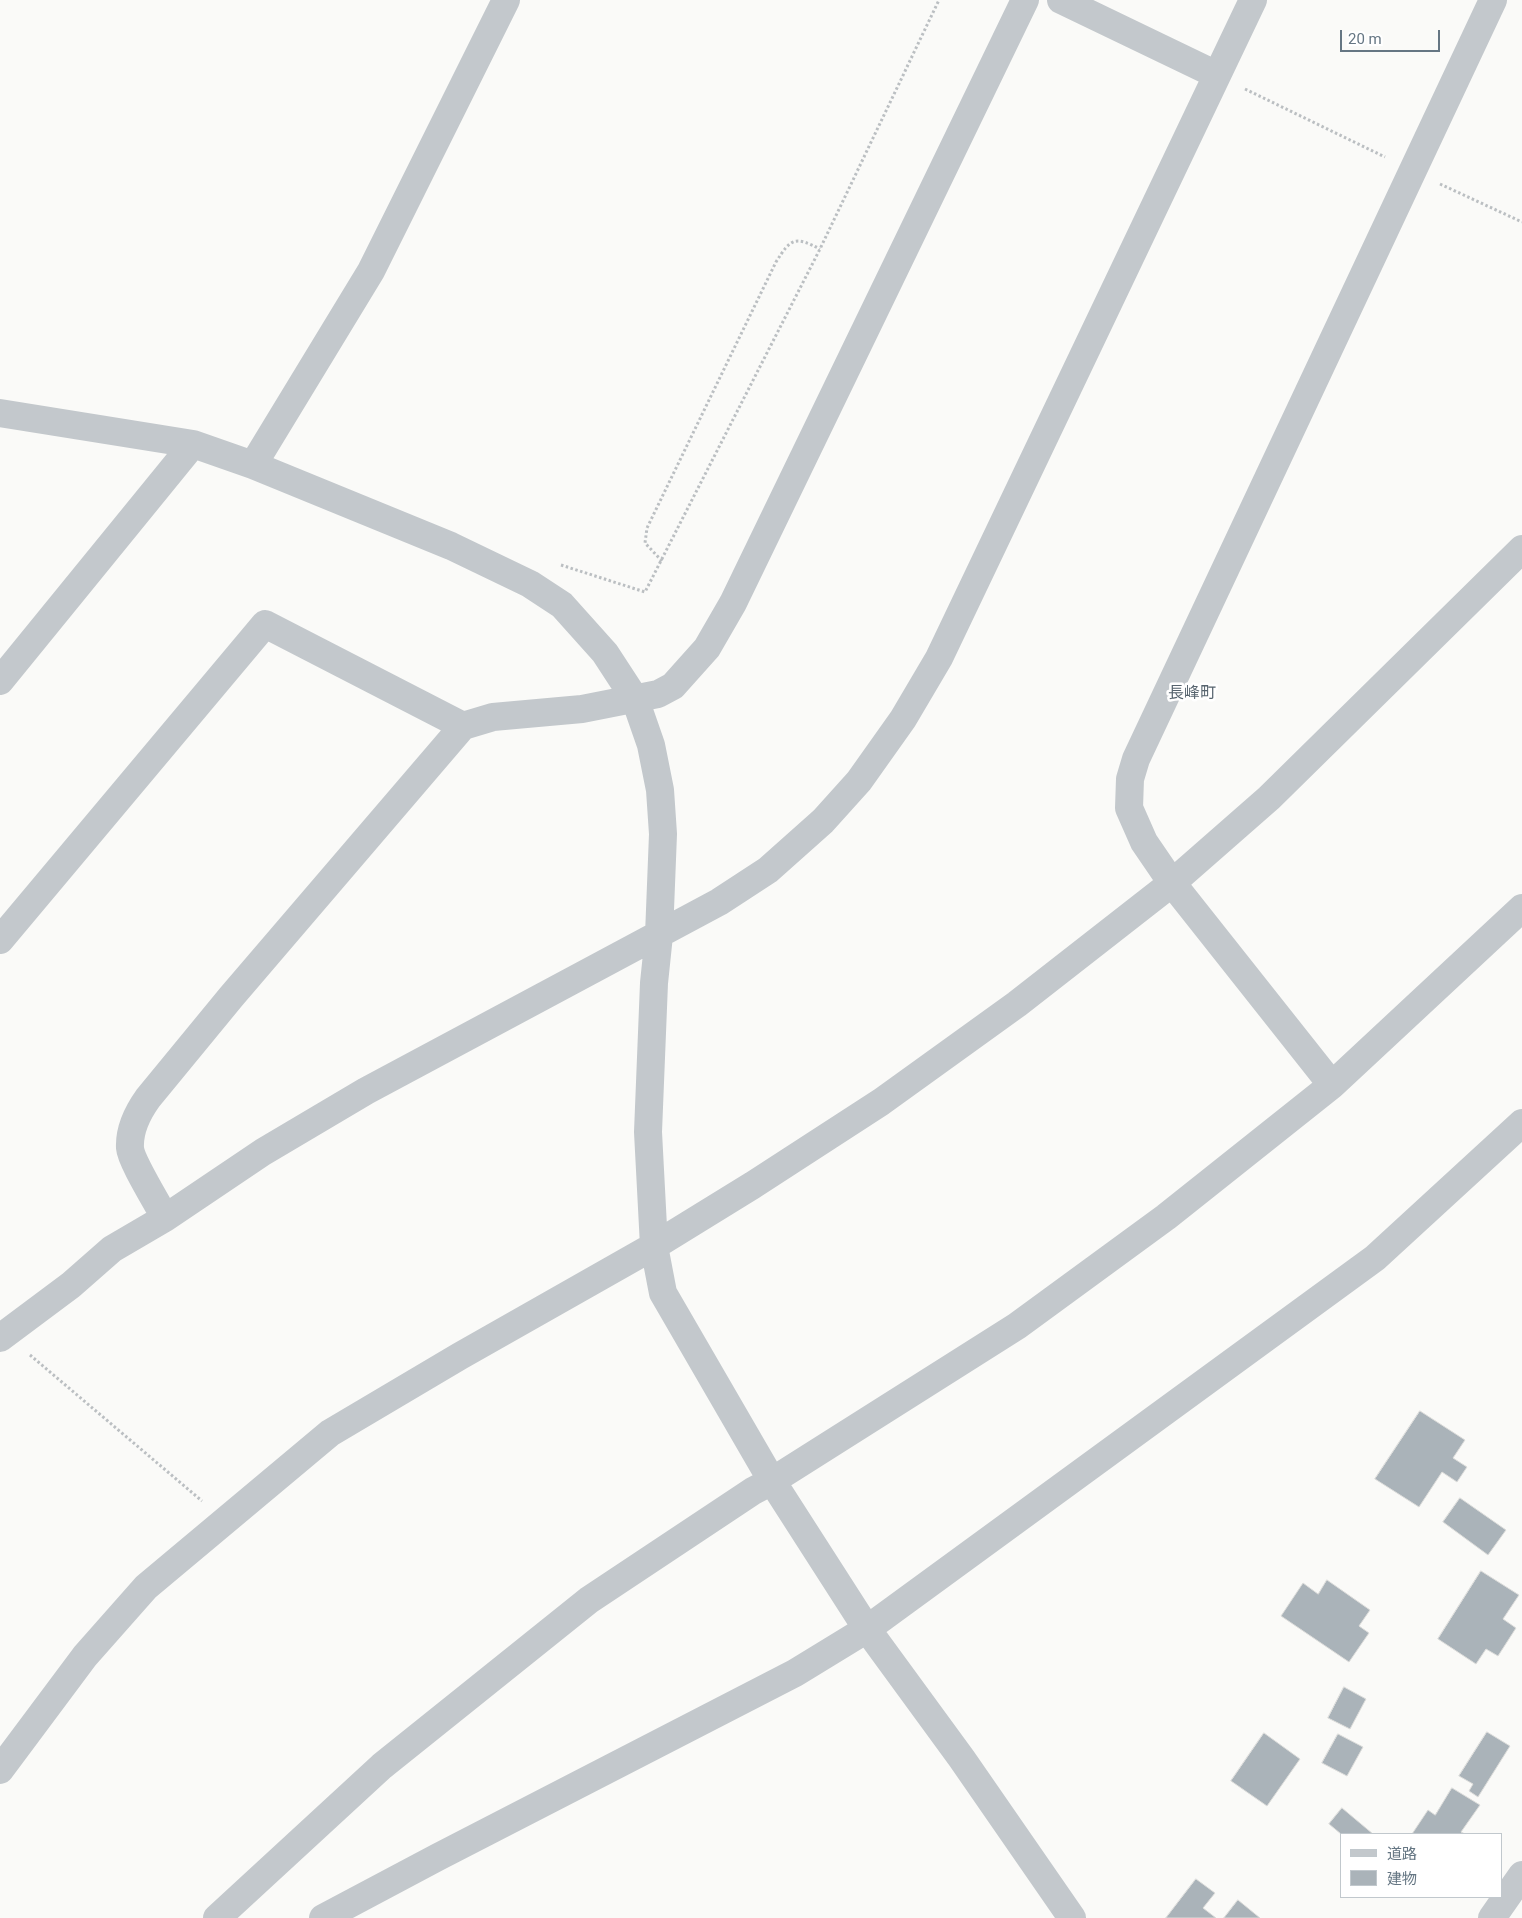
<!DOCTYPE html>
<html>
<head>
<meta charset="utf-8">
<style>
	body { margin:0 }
	#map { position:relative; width:1522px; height:1918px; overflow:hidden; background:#fafaf8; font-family:Roboto,"Noto Sans JP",sans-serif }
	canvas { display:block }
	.legend { position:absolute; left:1340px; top:1833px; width:162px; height:65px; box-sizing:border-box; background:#fff; border:1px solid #c1c8cd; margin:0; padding:6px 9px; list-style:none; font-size:15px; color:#657683 }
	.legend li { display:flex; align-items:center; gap:10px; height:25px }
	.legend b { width:25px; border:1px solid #c1c8cd }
	.scale { position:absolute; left:1340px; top:30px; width:100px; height:22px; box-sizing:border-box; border:2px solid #657683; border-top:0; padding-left:6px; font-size:15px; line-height:18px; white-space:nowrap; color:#657683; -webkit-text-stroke:4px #fff; paint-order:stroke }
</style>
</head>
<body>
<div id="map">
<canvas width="1522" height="1918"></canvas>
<ul class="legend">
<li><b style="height:6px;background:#c3c8cc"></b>道路</li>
<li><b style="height:14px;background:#aab3b9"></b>建物</li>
</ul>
<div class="scale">20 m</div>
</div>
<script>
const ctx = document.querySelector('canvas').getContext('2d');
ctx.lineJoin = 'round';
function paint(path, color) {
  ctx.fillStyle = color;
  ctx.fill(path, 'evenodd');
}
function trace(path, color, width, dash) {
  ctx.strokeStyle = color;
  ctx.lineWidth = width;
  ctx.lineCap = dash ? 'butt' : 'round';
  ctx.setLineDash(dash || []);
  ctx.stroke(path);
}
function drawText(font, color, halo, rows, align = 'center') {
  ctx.font = font + ' Roboto,"Noto Sans JP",sans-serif';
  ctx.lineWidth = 5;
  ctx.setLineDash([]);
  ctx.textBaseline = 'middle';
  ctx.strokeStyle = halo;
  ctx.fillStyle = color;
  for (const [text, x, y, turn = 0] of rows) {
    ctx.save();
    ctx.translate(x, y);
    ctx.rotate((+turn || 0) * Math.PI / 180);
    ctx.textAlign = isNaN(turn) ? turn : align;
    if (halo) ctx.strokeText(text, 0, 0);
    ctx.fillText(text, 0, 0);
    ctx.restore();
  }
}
const building = new Path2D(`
	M1420 1411 1465 1440 1453 1458 1467 1467 1457 1482 1442 1472 1419 1507 1375 1479Z
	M1460 1498 1506 1530 1488 1555 1443 1522Z
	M1481 1571 1519 1595 1503 1619 1516 1628 1498 1656 1486 1649 1476 1664 1438 1639Z
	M1327 1580 1370 1610 1359 1626 1369 1633 1349 1662 1281 1616 1303 1583 1318 1594Z
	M1344 1687 1366 1699 1350 1729 1328 1718Z
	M1487 1732 1510 1746 1478 1797 1469 1791 1473 1784 1459 1776Z
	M1264 1733 1300 1759 1267 1806 1231 1781Z
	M1338 1734 1363 1747 1347 1776 1322 1763Z
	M1452 1788 1480 1805 1461 1832 1465 1834H1412L1428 1810 1435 1815Z
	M1342 1808 1373 1834H1341L1329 1824Z
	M1196 1879 1215 1893 1203 1908 1216 1918H1166Z
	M1238 1900 1260 1918H1224Z`);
paint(building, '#aab3b9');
trace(building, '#dcdcda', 1);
trace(new Path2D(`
	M1245 89 1385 157
	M1440 184 1522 222
	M662 561 645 543 647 528 776 262C791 238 795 236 820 249
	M561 565 645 592 820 249 939 0
	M30 1355 202 1501`), '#bbbfc2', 3, [2.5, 2.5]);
trace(new Path2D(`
	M1061 0 1217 75
	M0 413 193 444 253 465 451 546 530 584 562 605 605 653 635 699 651 745 660 790 663 834 659 935 654 983 648 1132 654 1246 663 1293 772 1481 867 1629 962 1759 1072 1918
	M253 465 371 271 506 0
	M0 681 193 444
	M0 940 265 624 463 726 493 717 582 709 658 694 673 686 707 648 733 603 1025 0
	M1332 1085 1172 883 1144 842 1129 808 1130 779 1136 759 1493 0
	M165 1218C158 1204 131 1161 130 1148 129 1129 138 1112 148 1098L231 997 463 726
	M0 1338 71 1285 112 1249 165 1218 263 1152 366 1091 719 902 768 870 823 821 859 781 903 719 939 658 1253 0
	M0 1770 85 1656 146 1587 330 1433 460 1356 654 1246 753 1185 881 1102 1017 1004 1172 883 1269 798 1522 549
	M217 1918 382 1766 589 1600 753 1491 772 1481 1017 1326 1166 1217 1332 1085 1522 908
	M323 1918 438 1857 795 1673 867 1629 1375 1258 1522 1123
	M1492 1918 1522 1875`), '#c3c8cc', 28);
drawText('16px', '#57646e', '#fff', [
	["長峰町",1192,694]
]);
</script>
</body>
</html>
